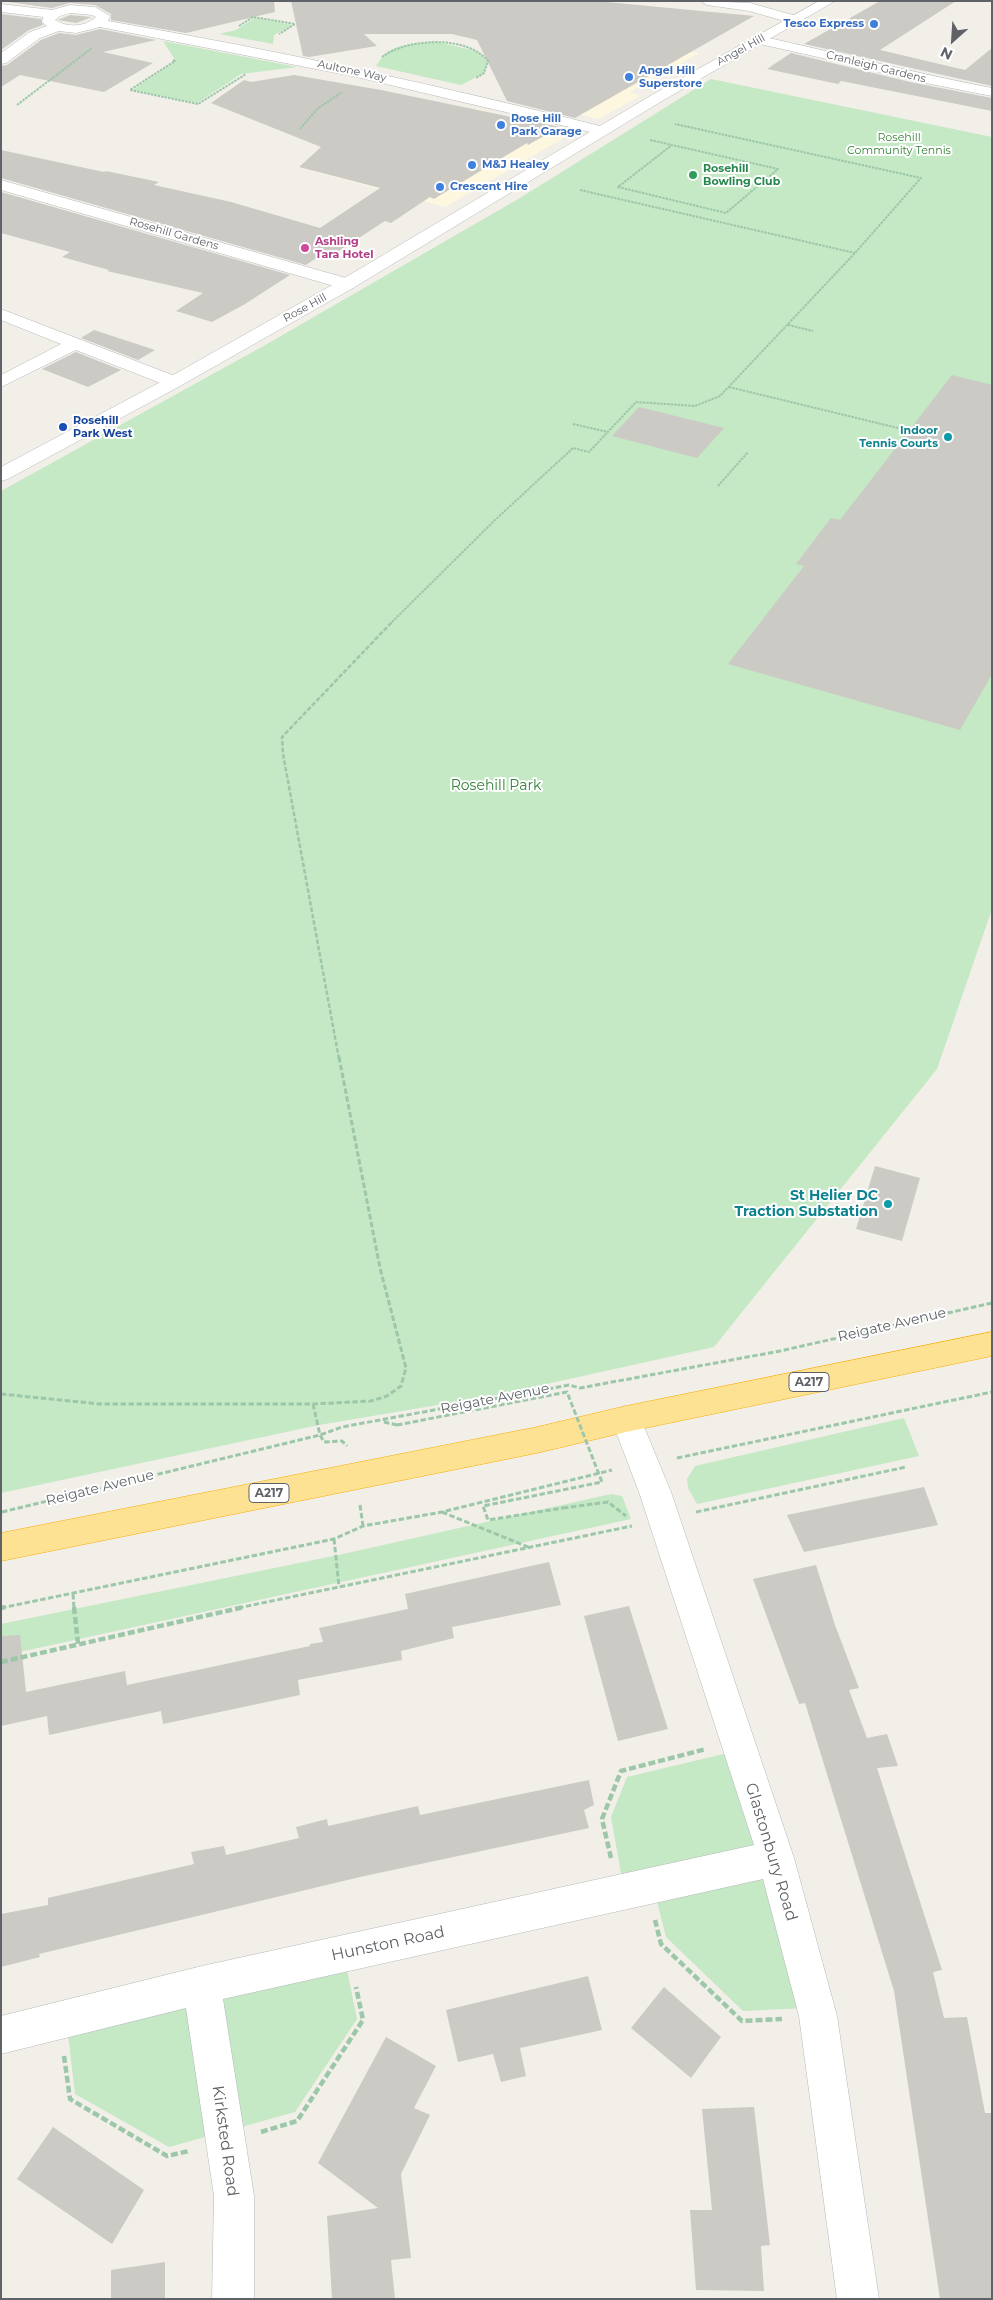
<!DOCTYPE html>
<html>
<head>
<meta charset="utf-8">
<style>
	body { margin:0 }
	#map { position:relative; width:993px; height:2300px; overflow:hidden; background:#f1efe8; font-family:Montserrat,sans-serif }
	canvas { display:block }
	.frame { position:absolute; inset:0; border:2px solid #5f6368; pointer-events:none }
	.north { position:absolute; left:928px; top:15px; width:50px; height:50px; -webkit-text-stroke:4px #fff; paint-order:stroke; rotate:206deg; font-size:14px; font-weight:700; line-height:20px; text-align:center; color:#5f6368 }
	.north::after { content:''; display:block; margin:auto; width:18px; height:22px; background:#5f6368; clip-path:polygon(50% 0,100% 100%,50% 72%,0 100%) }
</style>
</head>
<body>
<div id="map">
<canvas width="993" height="2300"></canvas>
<div class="frame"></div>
<div class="north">N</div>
</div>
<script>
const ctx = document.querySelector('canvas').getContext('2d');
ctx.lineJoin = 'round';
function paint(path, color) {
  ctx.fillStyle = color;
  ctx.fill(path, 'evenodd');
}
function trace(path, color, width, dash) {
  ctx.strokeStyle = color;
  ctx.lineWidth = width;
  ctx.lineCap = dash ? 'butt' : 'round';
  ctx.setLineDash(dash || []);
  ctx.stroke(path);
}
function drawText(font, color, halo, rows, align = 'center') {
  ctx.font = font + ' Montserrat,sans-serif';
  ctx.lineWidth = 4;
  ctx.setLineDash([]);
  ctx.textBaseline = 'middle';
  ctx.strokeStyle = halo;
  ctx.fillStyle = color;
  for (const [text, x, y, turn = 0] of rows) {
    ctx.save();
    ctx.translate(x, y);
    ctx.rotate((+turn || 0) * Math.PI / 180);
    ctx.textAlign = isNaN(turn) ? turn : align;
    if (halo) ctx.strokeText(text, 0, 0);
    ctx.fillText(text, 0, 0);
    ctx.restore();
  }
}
paint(new Path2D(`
	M627 38 699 53 630 92 640 96 598 119 518 100Z
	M476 109 574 132 445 207 298 167 342 129 409 146Z`), '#fef7e0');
paint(new Path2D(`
	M255 18 292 25 274 35 273 44 219 34 236 30Z
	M163 41 297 67 241 74 197 103 133 90 176 61Z
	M437 42 476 51 488 61 484 73 461 85 376 66C379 62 382 56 386 53 399 43 421 43 437 42Z
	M711 79 992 137V909L937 1069 714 1347 497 1395 319 1425 1 1493V491L267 344 520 198Z
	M904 1418 919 1456 697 1504 688 1488 687 1479 695 1466Z
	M611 1494 622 1496 631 1519 1 1656V1624L343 1554Z
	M732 1752 805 2008 743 2011 666 1937 650 1874 622 1879 611 1817 627 1777Z
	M345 1961 357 2019 295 2112 169 2147 75 2094 67 2026Z`), '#c5e8c5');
paint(new Path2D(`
	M1 1H274L275 12 186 33 111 20V14L95 5 70 3 52 8Z
	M291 1H596L754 16 575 118 507 101 477 40 452 34H364L377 46 309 57 303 56Z
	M880 1H956L880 50 965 70 992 48V86L804 44Z
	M1 14 41 19 43 25 29 30 1 50Z
	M70 15 91 17H92L76 23 58 20Z
	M100 29 156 40 103 52 153 63 104 92 20 75 1 87V66L7 65 41 40 59 33 76 35Z
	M791 53 910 82 992 98V111L841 81 838 84 767 69Z
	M294 75 381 90 560 127 528 145 527 143 434 199 430 197 391 223 385 221 331 256 322 254 306 265 1 178V150L104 172 106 171 159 182 154 185 231 202 320 228 380 188 299 167 321 147 211 103 244 80 251 82Z
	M1 192 290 275 245 304 212 322 176 311 203 293 107 271 109 270 62 257 70 252 1 233Z
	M94 330 155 350 138 360 81 338Z
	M76 352 121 370 88 387 42 369Z
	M952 375 992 385V674L960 730 728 664 804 566 796 564 831 518 840 520Z
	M639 407 724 428 697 458 612 436Z
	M875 1166 920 1178 902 1241 856 1229Z
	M924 1487 938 1525 804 1552 787 1515Z
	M549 1562 561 1605 452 1627 454 1638 401 1651 402 1660 298 1680 300 1695 163 1724 161 1711 49 1735 47 1716 1 1726V1636L20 1635 26 1692 125 1671 127 1685 310 1646V1644L323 1642 319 1628 408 1609 405 1594Z
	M816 1565 835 1625 859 1688 849 1690 867 1738 887 1734 898 1766 877 1768 942 1970 933 1972 944 2018 967 2017 985 2113H992V2299H940L894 1991 805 1703 799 1704 753 1579Z
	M629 1606 668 1729 618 1741 584 1616Z
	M589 1780 594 1805 584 1810 589 1828 360 1877 39 1954 40 1957 1 1967V1914L48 1905V1898L194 1864 191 1852 224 1846 226 1855 299 1838 296 1827 327 1819 328 1826 418 1806 420 1815Z
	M588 1976 602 2030 520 2048 526 2076 501 2082 493 2054 458 2062 446 2010Z
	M664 1987 721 2037 691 2078 631 2028Z
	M386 2037 436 2066 414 2108 430 2115 401 2174 411 2258 391 2260 395 2299H332L327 2216 378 2208 318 2163Z
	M754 2107 770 2245 761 2246 764 2291 696 2290 690 2210H712L702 2109Z
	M53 2127 144 2190 112 2244 17 2179Z
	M165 2262V2299H111V2270Z`), '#cccac5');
const street = new Path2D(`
	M701 1 750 3 800 17 802 20 795 24 749 11 707 5Z
	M1 4 52 10 70 5 95 7 110 16 108 21C276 50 443 86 608 128L610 131 603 135 352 76 100 27 76 33 59 31 40 38 6 63 1 64V53L30 32 47 26 42 22 43 17 1 12ZM70 13 92 15 96 17C85 27 67 28 55 20L60 16Z
	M760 36C837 53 914 73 992 88V96L910 80 845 63 755 43 753 40Z
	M1 180 353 280 355 284 353 288H341L1 190Z
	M1 309 180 378 183 382 180 386H168L76 350 1 387V375L61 344 1 320Z
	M626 1406 637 1410 671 1492 794 1858 837 2016 879 2299H837L799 2016 763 1879 223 1999 254 2196V2299H212L214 2196 186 2008 1 2054V2016L202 1966 754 1845 639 1492 611 1419 615 1410Z`);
const secondary = new Path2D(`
	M819 1H835L662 101 353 288 180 386 8 479 1 481V467L168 378 341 280 652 95Z`);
const highway = new Path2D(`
	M992 1332V1356L626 1432 537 1453 1 1561V1533L537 1427 626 1406Z`);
trace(street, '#b5b8bc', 1);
trace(secondary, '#b6babf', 1);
trace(highway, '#f9ab00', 1);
trace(new Path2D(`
	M239 26 253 17 295 24 279 34
	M382 57C407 38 467 35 488 61L484 73 476 78
	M173 60 175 61 130 90 198 104 246 74
	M17 105 92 48
	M300 129 317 109 342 92
	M650 140 778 169 726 213 618 187 672 145
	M580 190 855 253
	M788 325 813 331
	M729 387 902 429
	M573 424 608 432
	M718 486 748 452
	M392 622 495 520 573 448 589 452 636 402 695 406 720 396 855 253 921 178 675 124`), '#9cc7a9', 2, [2.5, 1]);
trace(new Path2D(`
	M339 1059 283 754 282 737 393 621`), '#9cc7a9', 2.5, [4.5, 2]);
trace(new Path2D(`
	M1 1394 100 1404H313L371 1401 387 1396 401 1386 406 1368 380 1268 339 1057
	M313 1404 320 1435 324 1442 342 1441 347 1446
	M384 1422 397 1425
	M677 1458 992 1392
	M360 1505 363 1526
	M563 1508 608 1502 626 1516
	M2 1512 320 1435 342 1427 569 1385 580 1388 780 1351 992 1303
	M442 1512 528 1547
	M696 1512 906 1467
	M334 1539 339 1587
	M73 1594 74 1608
	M1 1608 334 1539 363 1526 442 1512 612 1470
	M238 1608 632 1526`), '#9cc7a9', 3, [5.5, 2.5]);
trace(new Path2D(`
	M74 1607 78 1644
	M1 1608 5 1607
	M1 1662 244 1607
	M611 1858 602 1819 621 1771 706 1749
	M655 1920 661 1944 742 2021 782 2019
	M64 2056 70 2099 167 2156 189 2151
	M261 2132 297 2121 363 2020 356 1987`), '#9cc7a9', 4.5, [7, 3]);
paint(street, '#fff');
paint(secondary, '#fff');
paint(highway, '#fde293');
trace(new Path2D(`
	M397 1425 567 1392 602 1482 483 1506 488 1520 563 1508`), '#9cc7a9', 3, [5.5, 2.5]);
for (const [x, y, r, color] of [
	[874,24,5,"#3f7fe0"],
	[629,77,5,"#3f7fe0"],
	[501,125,5,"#3f7fe0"],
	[472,165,5,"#3f7fe0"],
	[693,175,5,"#2e9e5b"],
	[440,187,5,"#3f7fe0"],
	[305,248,5,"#d1479c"],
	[63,427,5,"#1a4fb4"],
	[948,437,5,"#0f9aa8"],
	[888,1204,5,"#0f9aa8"]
]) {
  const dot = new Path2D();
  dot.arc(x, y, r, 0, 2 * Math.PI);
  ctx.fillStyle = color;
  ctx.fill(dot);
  trace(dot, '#fff', 2);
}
drawText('bold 11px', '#366cbe', '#fff', [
	["Tesco Express",864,24,"right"],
	["Angel Hill",639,71],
	["Superstore",639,84],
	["Rose Hill",511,119],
	["Park Garage",511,132],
	["M&J Healey",482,165],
	["Crescent Hire",450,187]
], 'left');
drawText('11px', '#5f6368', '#fff', [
	["Angel Hill",741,50,-29],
	["Cranleigh Gardens",876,67,14],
	["Aultone Way",352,71,12],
	["Rosehill Gardens",174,234,16],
	["Rose Hill",305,308,-29]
]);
drawText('11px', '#348238', '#fff', [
	["Rosehill",899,138],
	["Community Tennis",899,151]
]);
drawText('bold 11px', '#27864d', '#fff', [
	["Rosehill",703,169],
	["Bowling Club",703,182]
], 'left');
drawText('bold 11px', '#b23c85', '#fff', [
	["Ashling",315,242],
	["Tara Hotel",315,255]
], 'left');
drawText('bold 11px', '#164399', '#fff', [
	["Rosehill",73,421],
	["Park West",73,434]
], 'left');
drawText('bold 11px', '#0d838f', '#fff', [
	["Indoor",938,431],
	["Tennis Courts",938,444]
], 'right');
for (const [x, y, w] of [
	[809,1382,40],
	[269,1493,40]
]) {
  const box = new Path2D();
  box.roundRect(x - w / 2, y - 9.5, w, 19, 4);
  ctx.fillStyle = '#fff';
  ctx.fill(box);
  trace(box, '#5f6368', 1);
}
drawText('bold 12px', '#5f6368', null, [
	["A217",809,1382],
	["A217",269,1493]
]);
drawText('14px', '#348238', '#fff', [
	["Rosehill Park",496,786]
]);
drawText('bold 14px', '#0d838f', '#fff', [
	["St Helier DC",878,1196],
	["Traction Substation",878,1212]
], 'right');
drawText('14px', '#5f6368', '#fff', [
	["Reigate Avenue",892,1325,-13],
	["Reigate Avenue",495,1399,-11],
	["Reigate Avenue",100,1488,-14]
]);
drawText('16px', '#5f6368', '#fff', [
	["Glastonbury Road",771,1852,73],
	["Hunston Road",388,1944,-12],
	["Kirksted Road",225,2141,82]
]);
</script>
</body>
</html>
